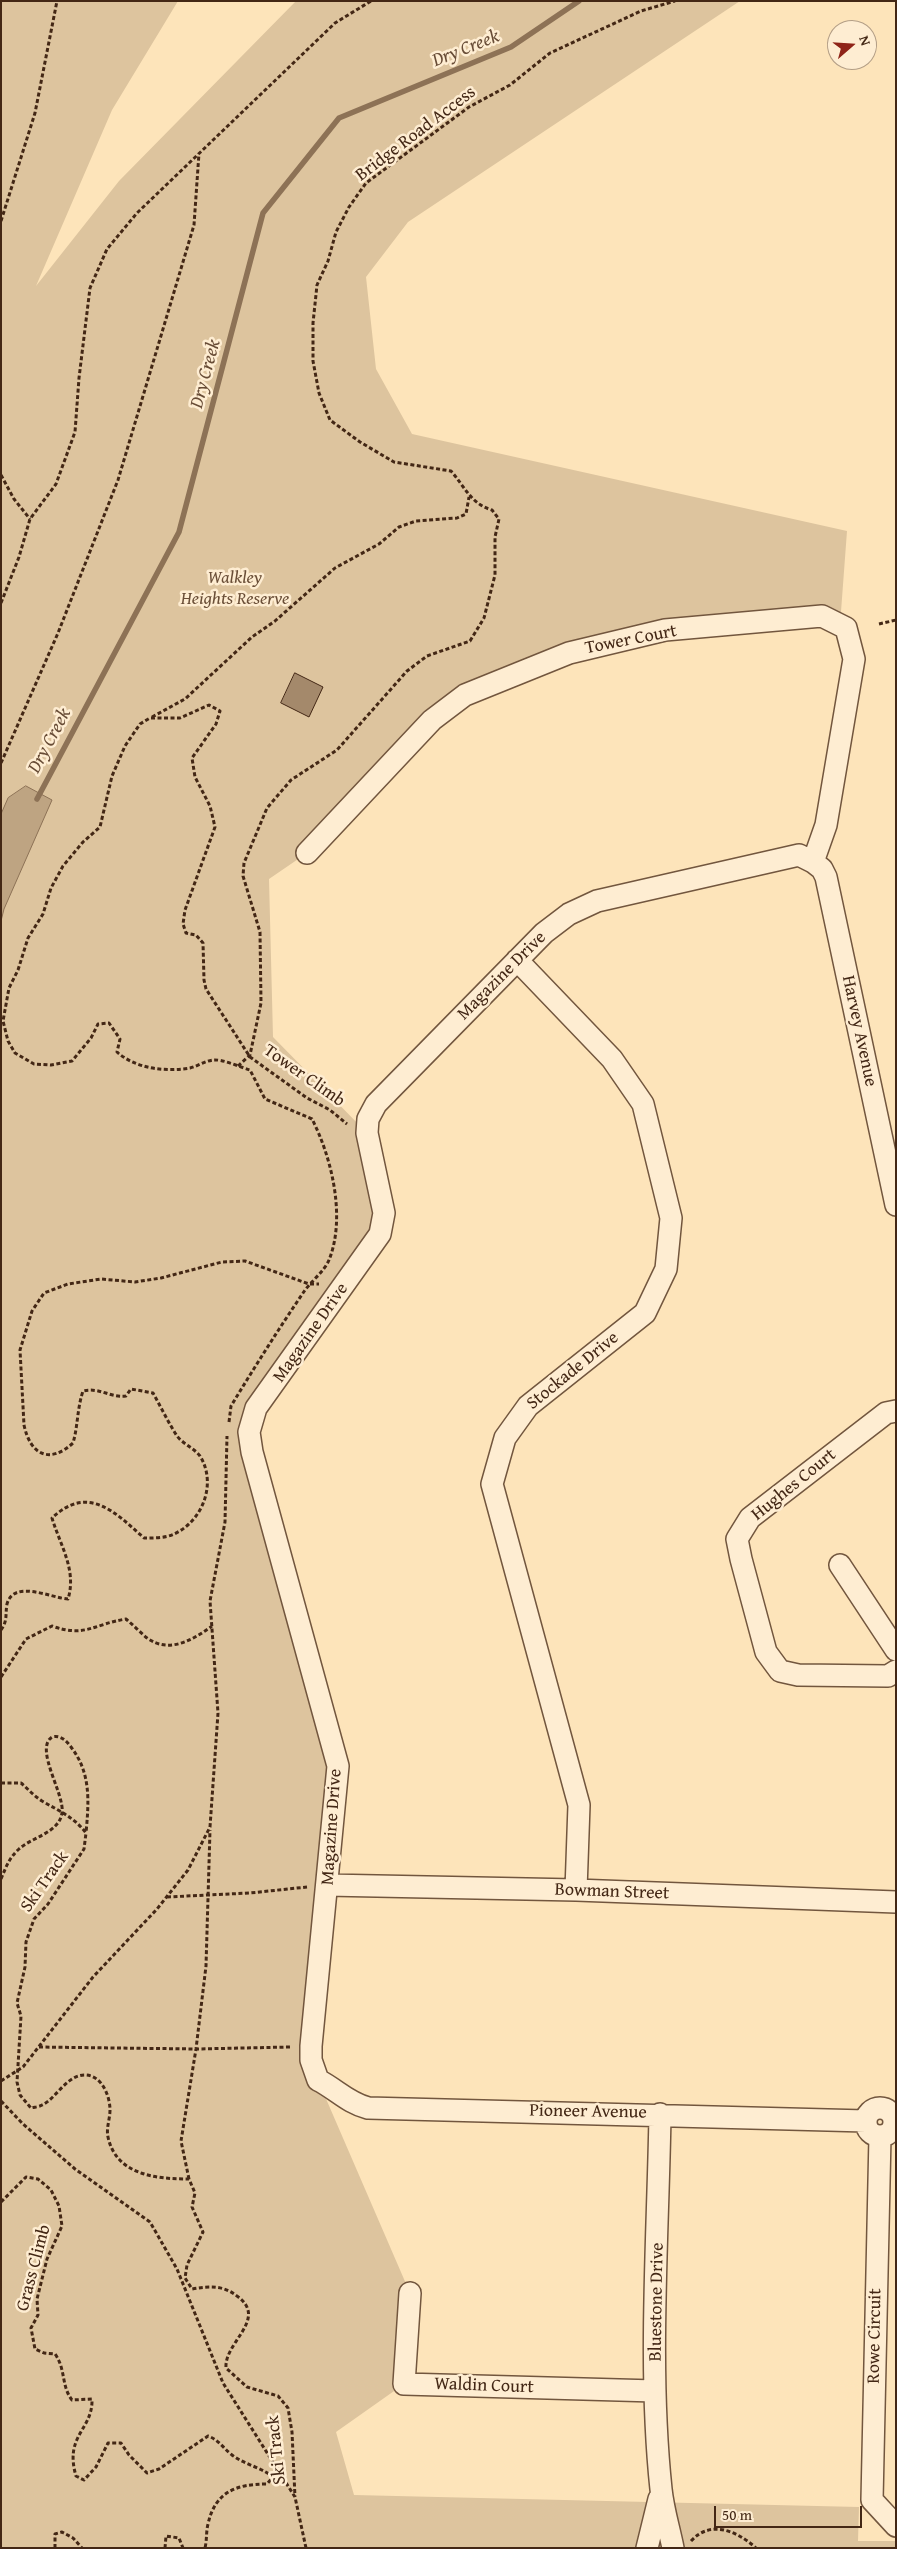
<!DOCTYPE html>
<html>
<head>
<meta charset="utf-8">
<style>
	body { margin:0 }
	#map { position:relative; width:897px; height:2549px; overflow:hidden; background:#fde4ba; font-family:"Gentium Book Plus",serif }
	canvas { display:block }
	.frame { position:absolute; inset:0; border:2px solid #432715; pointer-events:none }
	.north { position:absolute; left:827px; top:20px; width:50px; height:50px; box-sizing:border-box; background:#feedd2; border:1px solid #b39e86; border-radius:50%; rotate:71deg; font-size:14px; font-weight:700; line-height:20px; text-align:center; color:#432715 }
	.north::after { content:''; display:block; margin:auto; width:18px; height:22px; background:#8f2418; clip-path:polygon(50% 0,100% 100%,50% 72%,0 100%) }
	.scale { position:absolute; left:714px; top:2506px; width:148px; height:22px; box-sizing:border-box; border:2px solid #432715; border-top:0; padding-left:6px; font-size:15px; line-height:18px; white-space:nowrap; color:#432715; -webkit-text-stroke:4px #feedd2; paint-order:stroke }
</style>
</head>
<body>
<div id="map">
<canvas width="897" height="2549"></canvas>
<div class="frame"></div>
<div class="north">N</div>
<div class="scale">50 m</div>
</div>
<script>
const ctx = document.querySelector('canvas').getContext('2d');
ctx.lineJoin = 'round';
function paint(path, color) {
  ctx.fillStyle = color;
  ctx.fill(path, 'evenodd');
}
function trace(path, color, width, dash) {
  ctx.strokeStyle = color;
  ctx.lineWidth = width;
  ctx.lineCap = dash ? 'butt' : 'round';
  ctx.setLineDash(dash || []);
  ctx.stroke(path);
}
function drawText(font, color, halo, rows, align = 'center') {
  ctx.font = font + ' "Gentium Book Plus",serif';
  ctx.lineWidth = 5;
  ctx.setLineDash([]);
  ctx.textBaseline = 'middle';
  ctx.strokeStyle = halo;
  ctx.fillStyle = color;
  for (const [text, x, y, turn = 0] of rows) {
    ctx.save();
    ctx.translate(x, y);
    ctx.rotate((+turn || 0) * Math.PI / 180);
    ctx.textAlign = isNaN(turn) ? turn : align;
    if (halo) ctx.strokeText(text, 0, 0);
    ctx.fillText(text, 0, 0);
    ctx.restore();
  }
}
paint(new Path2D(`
	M1 1H178L112 110 36 286 119 181 296 1H740L408 222 366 277 376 369 412 434 847 531 840 625 741 624 593 647 432 720 307 853 269 879 273 1037 367 1133 383 1225 251 1422 338 1766 314 2071 410 2293 404 2384 336 2432 354 2495 859 2507 858 2541H896V2548H1Z`), '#ddc49e');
const water = new Path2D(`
	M26 786 52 800 4 909 1 921V814L8 798Z`);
paint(water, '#bea482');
trace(water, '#8d7256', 1);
trace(new Path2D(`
	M37 799 179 532 263 213 339 118 511 47 579 1`), '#8d7256', 5.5);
const building = new Path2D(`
	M295 673 323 687 309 717 281 703Z`);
paint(building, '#a4896b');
trace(building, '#432715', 1);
const minor = new Path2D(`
	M307 853 432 720 465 695 569 653 665 630 822 616 846 628 854 659 826 825 813 862
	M517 960 612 1059 643 1104 671 1218 666 1269 645 1313 528 1406 505 1438 492 1484 579 1805 576 1890
	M896 1411 886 1413 750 1518 737 1539 741 1559 766 1652 780 1671 798 1675 888 1676 896 1671
	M840 1565 896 1650
	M327 1885 576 1890 896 1902
	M866 2122a14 14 0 1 1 28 0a14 14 0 1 1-28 0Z
	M660 2114C658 2238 648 2366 661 2489 663 2509 669 2528 673 2548
	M866 2121 368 2108C348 2103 336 2089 318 2080L311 2060V2046L338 1766 252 1452 249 1432 256 1408 380 1234 384 1213 367 1133 368 1119 376 1104 544 933 569 914 597 901 799 855 813 862 822 869 826 877 896 1205
	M880 2136 872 2500 896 2526
	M410 2293 404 2384 655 2391
	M647 2548 659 2499`);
trace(minor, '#72563e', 24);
trace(new Path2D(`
	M1 221 35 113 57 1
	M1 475 14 499 30 519
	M1 603 19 557 30 519 56 484 75 432 79 378 90 288 107 249 137 213 335 23 371 1
	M879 624 896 620
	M152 717 185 699 252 637 275 621 335 568 379 544 399 527 416 521 457 518 466 514 469 497
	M1 763 58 633 118 480 194 225 199 153
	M238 1066 250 1055 261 1003 260 932 243 876 244 863 267 808 291 780 337 750 407 671 427 656 470 641 484 618 495 575V537L499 519 492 510C471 504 465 487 451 471L394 462 360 442 330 420 319 393 313 361V323L317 285 328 261 336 232 349 207 366 183 469 107 510 85 550 53 641 11 675 1
	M229 1422 231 1406C254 1368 278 1330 303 1293 310 1282 324 1272 329 1260 346 1218 332 1158 312 1119L265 1099 250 1070C240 1067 223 1059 213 1060 205 1061 198 1066 190 1068 166 1072 136 1069 117 1052L120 1039 109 1023 98 1024 91 1038 72 1061 51 1065 34 1064 15 1053 8 1041 3 1021 9 988 18 970 28 938 43 914 51 888 63 866 83 842 100 827 112 776 125 746 140 724 150 718H180L209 705 220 711 216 724 192 758 195 777 210 806 215 827 185 910 183 924 186 933 196 935 203 943 204 980 206 989 250 1057 307 1098 330 1110 347 1124
	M1 1630C8 1620 5 1615 7 1604 14 1579 51 1598 68 1599 77 1570 60 1545 52 1518 88 1484 115 1512 144 1538 154 1538 166 1538 174 1534 203 1521 217 1483 200 1456 194 1448 183 1444 177 1436 168 1422 161 1407 153 1393L131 1389 126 1396C110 1398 100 1387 83 1391 77 1409 78 1426 73 1443 49 1465 30 1454 24 1425L20 1350 32 1311 44 1293 68 1284 101 1279 135 1282 161 1278 222 1262 245 1261 309 1284H319
	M1 1677 26 1639 52 1626C85 1638 94 1624 126 1619 133 1625 140 1632 147 1638 169 1654 193 1640 212 1626
	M1 1783H21C28 1789 34 1796 42 1801 59 1811 74 1817 86 1833L84 1849 48 1904 34 1919 26 1942 25 1967 17 2003 21 2016 17 2082 20 2095 31 2108C34 2107 39 2107 42 2105 57 2098 67 2074 86 2075 102 2076 110 2096 110 2110 110 2119 106 2128 108 2137 116 2175 156 2179 189 2179L195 2193 192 2207 203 2232 187 2265 185 2278 192 2289C209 2286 223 2285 237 2296 269 2319 224 2342 226 2368L247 2387 278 2396 288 2408 292 2432 295 2497
	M1 1879C6 1867 9 1858 19 1849 32 1837 59 1833 62 1813 65 1794 34 1749 52 1737 60 1735 66 1740 71 1747 91 1773 89 1801 86 1833
	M167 1897 250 1893 307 1887
	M39 2047 196 2049 290 2047
	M1 2081 23 2067 93 1977 157 1909 188 1870 210 1827 218 1713 210 1601 225 1522 227 1436
	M1 2101 23 2124 75 2169 150 2222 177 2269 223 2383 295 2497 306 2548
	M189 2179 181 2141 196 2049 206 1966 210 1830
	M1 2202 26 2177 38 2179 51 2190 59 2206 62 2226 47 2259 37 2299 38 2315 31 2328 35 2349 44 2353 55 2354C66 2369 61 2386 72 2400L92 2399C93 2430 64 2435 76 2476L84 2480 96 2467 108 2443H121L129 2455 147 2473 159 2469 208 2436C219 2440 223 2448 232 2455 245 2465 261 2467 273 2477L267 2484C236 2484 215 2492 208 2524 206 2532 207 2540 205 2548
	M691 2541C710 2520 736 2530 756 2548
	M55 2548V2534L62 2532 73 2538 82 2548
	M165 2548 166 2536 179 2538 183 2548`), '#432715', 3, [4, 2.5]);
trace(minor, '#feedd2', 21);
drawText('18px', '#432715', '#feedd2', [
	["Bridge Road Access",416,134,-37],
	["Tower Court",631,640,-11],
	["Magazine Drive",502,976,-45],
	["Harvey Avenue",859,1031,78],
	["Tower Climb",304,1076,35],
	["Magazine Drive",311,1333,-55],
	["Stockade Drive",573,1371,-39],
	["Hughes Court",794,1485,-39],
	["Magazine Drive",332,1827,-86],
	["Ski Track",45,1882,-55],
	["Bowman Street",612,1892,2],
	["Pioneer Avenue",588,2112,1],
	["Grass Climb",34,2268,-75],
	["Bluestone Drive",657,2302,-89],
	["Rowe Circuit",875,2336,-89],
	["Waldin Court",484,2386,2],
	["Ski Track",277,2450,-96]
]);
drawText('italic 18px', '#6a4e37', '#feedd2', [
	["Walkley",235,578],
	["Heights Reserve",235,599]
]);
drawText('italic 19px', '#684c36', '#feedd2', [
	["Dry Creek",466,49,-22],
	["Dry Creek",206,374,-75],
	["Dry Creek",50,741,-62]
]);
</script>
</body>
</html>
